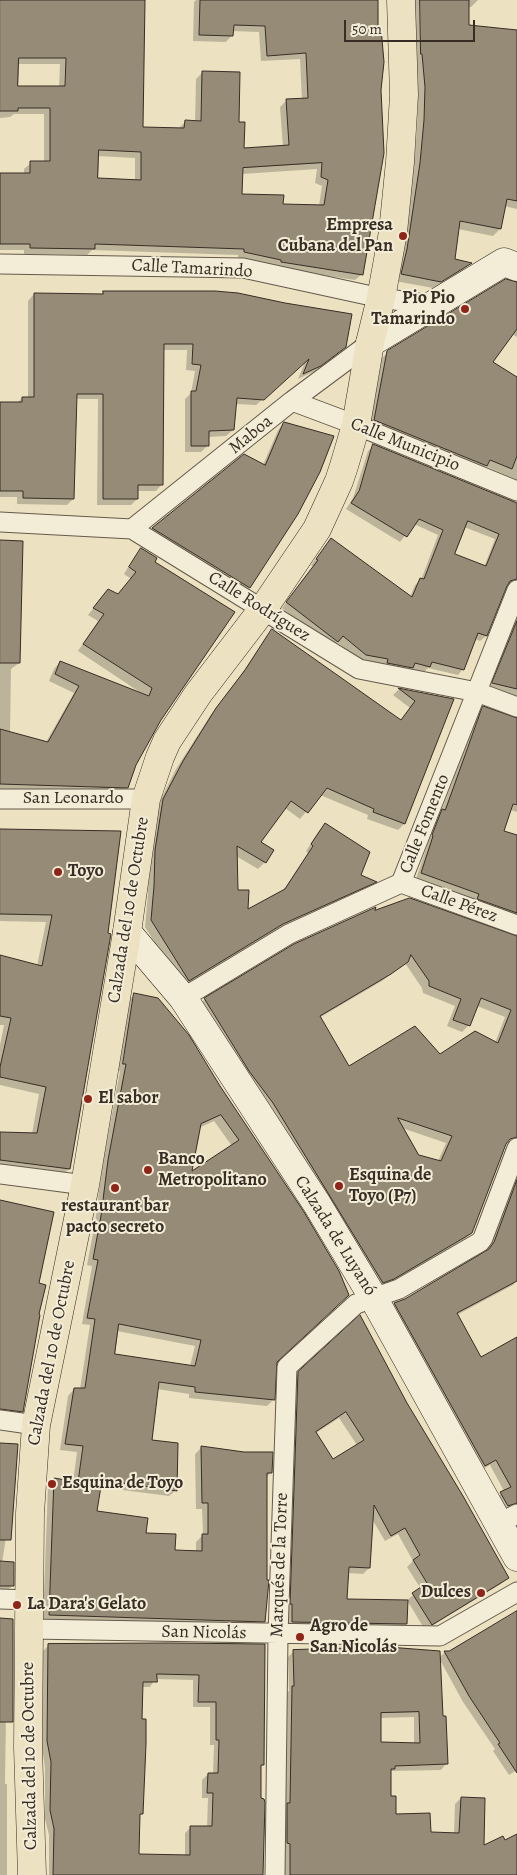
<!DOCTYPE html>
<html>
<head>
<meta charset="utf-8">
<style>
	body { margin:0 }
	#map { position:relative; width:517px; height:1875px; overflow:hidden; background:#ece1c1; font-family:Alegreya,serif }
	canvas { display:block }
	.scale { position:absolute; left:344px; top:20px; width:131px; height:22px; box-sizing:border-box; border:2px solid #382d24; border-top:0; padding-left:6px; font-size:15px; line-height:18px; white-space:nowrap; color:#382d24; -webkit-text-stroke:4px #f3ecd7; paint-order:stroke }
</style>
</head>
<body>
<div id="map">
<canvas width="517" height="1875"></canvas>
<div class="scale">50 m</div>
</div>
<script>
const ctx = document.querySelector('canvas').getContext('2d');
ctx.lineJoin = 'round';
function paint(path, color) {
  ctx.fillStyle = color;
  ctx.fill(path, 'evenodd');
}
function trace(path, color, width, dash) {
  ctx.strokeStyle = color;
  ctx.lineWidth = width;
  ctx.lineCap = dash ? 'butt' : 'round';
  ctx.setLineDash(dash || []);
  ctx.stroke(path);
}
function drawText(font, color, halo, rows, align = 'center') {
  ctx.font = font + ' Alegreya,serif';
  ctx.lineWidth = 4;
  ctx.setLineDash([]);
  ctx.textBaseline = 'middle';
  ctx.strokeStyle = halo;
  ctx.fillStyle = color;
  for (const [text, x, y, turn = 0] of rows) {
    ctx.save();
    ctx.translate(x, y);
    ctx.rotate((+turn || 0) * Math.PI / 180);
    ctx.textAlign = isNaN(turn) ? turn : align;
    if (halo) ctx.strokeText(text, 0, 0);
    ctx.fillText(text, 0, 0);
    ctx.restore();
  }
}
paint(new Path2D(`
	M0 0H143L142 129 179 128 185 122H195L196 79 202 73 237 123 243 150 283 147 280 107 287 100H302L300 59 261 61 259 32 232 31V35L226 42 193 41 194 2 196 0H377L362 274 355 280 275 268 276 266 238 258V255L92 250 87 255 24 254V250H0V174H24V169L31 163H44V114H14L10 117 0 118ZM17 64H60L59 88 17 87ZM97 156 135 158V181L97 180ZM317 169 315 183 322 186 319 206 282 205 241 195 242 174Z
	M410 0H478L471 7H467L468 26 517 31V209L504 206 500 229 493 236 458 229 454 260 470 263 463 270 433 288 395 281 400 257 413 172 417 128 418 95Z
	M517 284V337L512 334 491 362 517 379V480L485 466 480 471 369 426 382 358 388 352Z
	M104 293 338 353 313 372 298 379 305 362 256 405 235 404 233 430 226 436 208 437 207 446 201 452H185V399L191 393 195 371 186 370 187 350H162V484L156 491H137V499L131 505H97L98 399H76L73 499 67 505 17 504V497H0V403H17L22 398H28V301L34 294 101 295Z
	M284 423 297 514 249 588 243 594 147 534 245 455 263 465 278 430Z
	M373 446 517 504V586L509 584 505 585 486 636 480 641 475 639 463 669 458 675 428 668 424 672 410 669 406 673 360 660 337 642 332 647 282 608 313 566 311 565 326 545 410 597 415 585 421 580 438 535 414 524 400 542 346 509 353 498 368 451ZM464 527 495 539 484 567 453 555Z
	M0 542 19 663 11 669 10 733 46 742 74 693 49 681 54 669 60 662 144 695 78 651 98 621 88 615 108 590 117 595 131 579 124 574 135 556 141 549 153 562 160 719 135 764 127 787 120 794H0Z
	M517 614V704L510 700 511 694 488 688Z
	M273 630 400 721 410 708 393 695 399 689 452 700 404 824 398 830 367 819 368 815 320 795 300 819 285 808 259 843 272 850 265 862 258 869 236 856 237 891 246 911 282 892 308 853 306 851 319 831 325 825 359 876 374 882 368 888 275 931 182 987 145 927 148 894 149 857 157 807 176 769 210 716 239 678 266 637Z
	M484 708 517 719V804L507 803 517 806V812L510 810 502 832 517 837V918L473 902 474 899 416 879 437 816 441 812 478 713Z
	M0 830 107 934 69 1169 61 1176 0 1168V1133L32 1134 39 1094 0 1085V1045L4 1025H0V957L37 966 46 922 0 921Z
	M373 913 517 940V1097L472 1232 465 1239 386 1285 376 1289 198 1006 205 999ZM405 963 422 988 423 993 455 1006 447 1026 462 1032 469 1025 477 1006 505 1017 495 1043 440 1056 348 1068 319 1018 382 981ZM402 1128 446 1143 438 1161 418 1156Z
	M135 994 218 1087 303 1213 276 1362 273 1400 267 1406 189 1398V1394L157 1389 151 1441 176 1490 169 1496 99 1487 96 1512 144 1535 174 1552H196V1542L203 1535 202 1509H196L195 1454 201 1448 271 1472 266 1478 264 1621 258 1628 43 1621 48 1486 55 1479 73 1482 77 1452 60 1450 68 1396 74 1389H80L90 1325 82 1324 92 1266 87 1265 95 1223 102 1167 120 1071 117 1070 128 1001ZM214 1121 232 1146 190 1174 199 1128ZM117 1331 195 1346 190 1366 113 1355Z
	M517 1172V1280L513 1285 457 1315 480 1358 517 1347V1512L502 1511 495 1499 504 1491 490 1465 479 1471 389 1310 395 1304 405 1300 486 1252Z
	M0 1201 37 1284 22 1411 15 1417 0 1415Z
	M299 1373 406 1403 507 1578 501 1584 425 1630 407 1600 421 1589 407 1567 413 1561 398 1534 385 1541 372 1519 369 1568 363 1574 348 1573 346 1601 406 1624 400 1630 286 1628 292 1380ZM339 1418 357 1445 332 1460 316 1433Z
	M0 1444 6 1537 2 1563 12 1586 5 1593H0Z
	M517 1612V1770L509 1775 493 1751 495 1749 463 1702 439 1658 446 1764 441 1770 391 1771 390 1797 394 1815 430 1834H454L455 1804 461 1798 483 1847 505 1841 517 1835V1875H285V1849H281L286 1693 289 1691 288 1657 294 1651 439 1658 445 1652 449 1653ZM414 1717V1744L380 1743V1718Z
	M0 1620 6 1715 5 1784H7V1875H0Z
	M49 1645H264L263 1764 260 1768 262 1875H49V1835L45 1819V1768L42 1747 43 1651ZM155 1679 193 1680V1707H210V1745H214L213 1774H208L202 1780V1798H208L207 1828 191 1827 185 1833V1856L138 1855 139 1816 142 1813V1687H150Z`), '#0003');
const building = new Path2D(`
	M0 0H145L143 127 184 128 185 120 201 121 202 71 240 72 239 122H245L244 148 289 145 286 99 308 98 306 53 267 56 265 26 234 25 233 36 199 35 200 0H378V28H381L384 62 381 90 384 153 363 275 281 262V260L244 252V249L95 244V249L30 248V244H0V173H30V161H50V108H18V111H0ZM19 58H66L65 86H18ZM99 150 141 152V180L98 178ZM322 163 321 177 328 180 324 205 283 204 284 195 242 194 243 168Z
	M420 0H469V25L517 30V201L507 199 501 229 460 221 455 259 472 263 441 282 401 274 407 249 420 163 424 120 425 87 422 54H421Z
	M506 279 517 282V329L493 362 517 377V456L512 469 490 460 487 466 374 420 387 351Z
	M103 291H215L238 293 285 303 352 314 346 347 321 366 303 374 309 359 264 400 237 398 234 430 209 431V446H191V391H196L201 365 192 364 193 344H164L163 485H138V499H103V394H77L74 499 23 498V491H0V402H22V397H34V293L103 294Z
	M284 422 334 436 320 472 298 514 250 588 152 528 244 454 265 465Z
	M373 444 517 503V579L510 581 507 586 487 636 478 633 464 670 432 662 430 667 415 663 413 668 387 663 388 659 366 655 343 636 338 642 286 602 318 560 316 559 331 538 412 597 420 578 424 579 443 530 419 519 407 537 351 503 359 491ZM468 521 499 534 486 566 455 554Z
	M0 540 23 541 20 663H0Z
	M141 548 157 558 155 562 235 612 161 720 136 765 128 788 0 784V729L48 742 79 686 55 674 60 661 149 696 152 688 83 644 104 614 93 608 108 589 118 594 136 572 129 567Z
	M517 621V689L492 683Z
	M272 629 401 720 415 701 398 688 454 699 405 824 373 812 374 809 327 788 308 813 291 801 261 842 274 850 266 863 237 846 238 890H249L248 909 285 889 313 846 311 844 325 823 370 852 361 875 377 882 283 924 189 981 151 920 154 886 155 850 163 799 183 761 216 708 245 670Z
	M483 706 517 718V805L513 804 504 831 517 835V913L477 899 479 894 421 873 433 836 432 835 442 809 445 810Z
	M0 829 121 831 108 933 111 934 70 1169 0 1160V1132L37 1133 46 1087 0 1077V1067L11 1018 0 1016V955L42 966 52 915 0 914Z
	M410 898 517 936V1137L510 1139 506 1144 472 1233 394 1279 383 1283 273 1103 249 1071 204 998 294 944 376 907 375 910ZM411 955 429 981V986L461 999 453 1020 470 1026 481 998 511 1010 498 1043 475 1031 440 1054 415 1026 349 1066 320 1016 391 974 408 962ZM398 1118 452 1136 441 1161 419 1155Z
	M134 993 158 998 189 1035 220 1086 304 1212 339 1271 349 1295 277 1362 275 1400 195 1392V1387L159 1382 152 1440 178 1443 177 1491 102 1480 97 1511 148 1518 146 1533 176 1534 175 1550 202 1551V1534H208V1503H202L201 1446 244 1452H273L272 1473H267V1580H269L265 1622 49 1615 54 1478 78 1482 83 1446 65 1444 74 1388H85L95 1319 87 1318 98 1260 93 1259 101 1216 108 1160 126 1064H123ZM221 1115 239 1140 192 1171 201 1124ZM119 1324 201 1340 195 1366 115 1354Z
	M517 1180V1281L457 1313 481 1357 517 1337V1503L508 1506 500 1492 511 1487 496 1460 485 1466 394 1303 405 1299 489 1249 494 1242Z
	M0 1200 54 1212 39 1283 46 1285 39 1314 40 1315 23 1412 0 1409Z
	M360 1315 407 1403 463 1496 509 1578 432 1625 412 1593 427 1583 413 1560 420 1555 405 1528 391 1536 374 1505 370 1568 349 1567 347 1599 408 1600 407 1624 292 1622V1604H290L298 1372ZM346 1412 364 1440 333 1459 316 1432Z
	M0 1443 18 1444 11 1540H0Z
	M0 1561 14 1562V1586H0Z
	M517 1611V1773L498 1744 500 1743 469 1696 444 1651H449Z
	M0 1618 13 1619V1722H0Z
	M169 1643 265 1644 264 1765H261V1798L264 1799 265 1802 263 1875H53L54 1829 50 1810 51 1762 47 1741 48 1644ZM157 1674 199 1675 198 1702H216V1740H219L218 1773H208L207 1793H213L212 1826H190V1855L139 1854 140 1814H143L146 1744V1719H142L143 1682H157Z
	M388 1647 440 1651 443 1716H446L448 1764 395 1766V1769H391V1796H396V1814L430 1813 431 1832 459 1833 461 1797 485 1798 484 1845 503 1836 505 1840 517 1834V1875H290V1844L287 1843V1803H290L292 1686H294L293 1650ZM419 1712 420 1743 381 1742V1713Z`);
paint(building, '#968b76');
trace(building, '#382d24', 1);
const street = new Path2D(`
	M0 264 243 268 381 298 431 305
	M292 401 356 425 517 491
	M0 522 132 529 359 669 477 692 517 707
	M132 529 292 401 370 343
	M0 799H146
	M401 883 517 925
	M183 998 289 934 401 883 517 590
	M0 1174 85 1185
	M0 1420 36 1425
	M498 1524 517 1514
	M0 1599 30 1600
	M30 1629 440 1636 517 1592
	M275 1875 278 1635 287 1367 356 1304 399 1289 480 1242 483 1238 517 1148`);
const secondary = new Path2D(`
	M370 343 504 262 517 267
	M127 932 183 998 317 1204 374 1299 517 1557`);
const primary = new Path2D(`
	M32 1875 28 1747 30 1513 36 1425 85 1185 127 932 146 799 160 757 167 741 198 694 263 609 317 529 339 481 344 466 356 425 370 343 381 298 393 232 400 162 404 95 401 0`);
trace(street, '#655a4b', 21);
trace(secondary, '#382d24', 29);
trace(primary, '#382d24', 29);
trace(street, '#f3ecd7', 19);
trace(secondary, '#f3ecd7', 28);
trace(primary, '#ece1c1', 28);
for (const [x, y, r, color] of [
	[403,236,5,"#8f2418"],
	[465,309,5,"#8f2418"],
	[58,872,5,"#8f2418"],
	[88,1099,5,"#8f2418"],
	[148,1170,5,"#8f2418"],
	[339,1186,5,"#8f2418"],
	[115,1188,5,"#8f2418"],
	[52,1484,5,"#8f2418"],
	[481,1593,5,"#8f2418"],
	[17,1605,5,"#8f2418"],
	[300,1637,5,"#8f2418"]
]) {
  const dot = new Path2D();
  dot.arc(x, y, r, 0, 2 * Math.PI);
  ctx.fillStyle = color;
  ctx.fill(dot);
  trace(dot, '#f3ecd7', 2);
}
drawText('bold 18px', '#382d24', '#f3ecd7', [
	["Empresa",393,226,"right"],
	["Cubana del Pan",393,247,"right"],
	["Pio Pio",455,299,"right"],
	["Tamarindo",455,320,"right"],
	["Toyo",68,872],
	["El sabor",98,1099],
	["Banco",158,1160],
	["Metropolitano",158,1181],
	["Esquina de",349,1176],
	["Toyo (P7)",349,1197],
	["restaurant bar",115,1207,"center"],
	["pacto secreto",115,1228,"center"],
	["Esquina de Toyo",62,1484],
	["Dulces",471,1593,"right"],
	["La Dara's Gelato",27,1605],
	["Agro de",310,1627],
	["San Nicolás",310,1648]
], 'left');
drawText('18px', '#382d24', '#f3ecd7', [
	["Calle Tamarindo",192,269,3],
	["Maboa",251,435,-39],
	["Calle Municipio",405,445,22],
	["Calle Rodríguez",259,607,32],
	["San Leonardo",73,799],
	["Calle Fomento",425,824,-68],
	["Calle Pérez",459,904,20],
	["Calzada del 10 de Octubre",129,910,-81],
	["Calzada de Luyanó",335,1236,58],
	["Calzada del 10 de Octubre",52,1353,-79],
	["Marqués de la Torre",280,1565,-88],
	["San Nicolás",204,1633,1],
	["Calzada del 10 de Octubre",30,1756,-91]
]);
</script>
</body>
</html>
